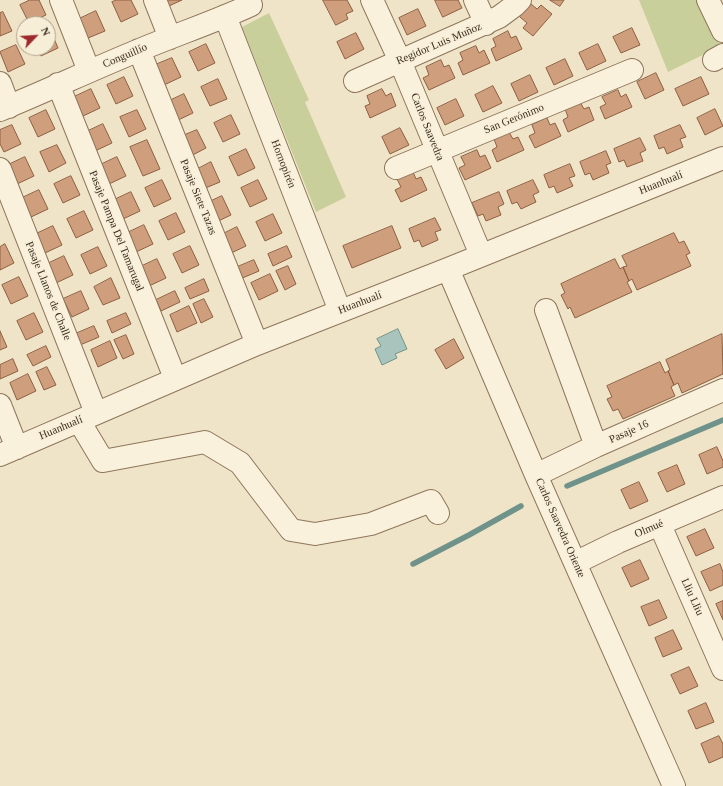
<!DOCTYPE html>
<html>
<head>
<meta charset="utf-8">
<style>
	body { margin:0 }
	#map { position:relative; width:723px; height:786px; overflow:hidden; background:#f0e4c8; font-family:Georgia,serif }
	canvas { display:block }
	.north { position:absolute; left:16px; top:16px; width:40px; height:40px; box-sizing:border-box; background:#f7eed8; border:1px solid #ada18e; border-radius:50%; rotate:65deg; font-size:11px; font-weight:700; line-height:16px; text-align:center; color:#3d2e20 }
	.north::after { content:''; display:block; margin:auto; width:14px; height:18px; background:#9e2a2b; clip-path:polygon(50% 0,100% 100%,50% 72%,0 100%) }
</style>
</head>
<body>
<div id="map">
<canvas width="723" height="786"></canvas>
<div class="north">N</div>
</div>
<script>
const ctx = document.querySelector('canvas').getContext('2d');
ctx.lineJoin = 'round';
function paint(path, color) {
  ctx.fillStyle = color;
  ctx.fill(path, 'evenodd');
}
function trace(path, color, width, dash) {
  ctx.strokeStyle = color;
  ctx.lineWidth = width;
  ctx.lineCap = dash ? 'butt' : 'round';
  ctx.setLineDash(dash || []);
  ctx.stroke(path);
}
function drawText(font, color, halo, rows, align = 'center') {
  ctx.font = font + ' Georgia,serif';
  ctx.lineWidth = 3;
  ctx.setLineDash([]);
  ctx.textBaseline = 'middle';
  ctx.strokeStyle = halo;
  ctx.fillStyle = color;
  for (const [text, x, y, turn = 0] of rows) {
    ctx.save();
    ctx.translate(x, y);
    ctx.rotate((+turn || 0) * Math.PI / 180);
    ctx.textAlign = isNaN(turn) ? turn : align;
    if (halo) ctx.strokeText(text, 0, 0);
    ctx.fillText(text, 0, 0);
    ctx.restore();
  }
}
paint(new Path2D(`
	M639 0H703L723 45 668 72Z
	M269 13 309 100 305 102 346 197 316 212 242 27Z`), '#c9cf9b');
const water = new Path2D(`
	M398 329 407 349 395 354 397 358 382 365 375 349 381 346 377 339Z`);
paint(water, '#a9c4bc');
trace(water, '#6f938a', 1);
trace(new Path2D(`
	M567 486 723 420
	M413 564 469 535 521 506`), '#6f938a', 5.5);
const building = new Path2D(`
	M30 0H39L46 15 29 23 20 5Z
	M117 0H131L138 14 121 22 112 2Z
	M167 0H182L169 6Z
	M323 0H347L353 11 346 14 348 19 336 25Z
	M435 0H458L462 8 443 17Z
	M550 0H564L560 6Z
	M531 4 537 9 541 5 552 14 533 36 523 28 527 23 520 17Z
	M418 9 426 26 407 35 399 18Z
	M96 11 105 31 88 38 79 19Z
	M3 12 12 31 0 36V13Z
	M632 28 640 45 621 53 613 37Z
	M50 29 58 48 41 56 38 48H48V30Z
	M508 31 511 38 516 36 522 49 496 61 491 49 496 46 493 39Z
	M356 33 364 49 345 59 337 42Z
	M206 44 215 63 198 71 189 52Z
	M598 44 606 61 587 70 579 53Z
	M16 45 25 64 8 72 0 52Z
	M476 46 479 53 484 50 490 63 463 75 458 63 463 60 460 53Z
	M172 58 181 77 164 85 155 65Z
	M565 59 573 76 554 85 546 68Z
	M441 60 444 67 449 65 455 78 429 90 423 78 429 75 426 67Z
	M656 73 664 90 645 99 637 82Z
	M530 75 538 92 519 101 511 84Z
	M124 77 133 96 116 104 107 85Z
	M701 77 709 94 683 106 675 89Z
	M218 79 227 99 210 106 201 87Z
	M493 86 502 103 483 112 475 95Z
	M91 89 100 108 83 116 74 97Z
	M382 89 386 96 391 93 396 106 370 118 365 106 370 104 367 96Z
	M618 90 621 97 626 94 632 107 605 119 600 107 606 104 602 97Z
	M184 94 193 113 176 121 167 102Z
	M456 99 464 116 445 125 437 108Z
	M580 102 584 109 589 107 594 120 568 132 563 120 568 117 565 109Z
	M715 109 723 126 705 135 697 118Z
	M46 110 55 129 38 137 29 118Z
	M137 110 146 129 129 137 120 117Z
	M231 115 240 134 223 142 214 123Z
	M547 118 550 125 555 123 561 136 535 148 529 136 535 133 532 125Z
	M103 124 112 143 95 151 86 132Z
	M12 125 21 144 4 152 0 144V130Z
	M680 125 686 137 680 139 683 147 667 154 664 147 659 149 654 136Z
	M400 128 409 145 390 154 382 137Z
	M197 130 206 148 189 157 180 137Z
	M509 132 513 139 518 137 524 150 497 162 492 150 497 147 494 139Z
	M640 138 646 150 640 153 643 161 627 167 624 160 619 162 614 149Z
	M147 140 160 169 143 176 130 147Z
	M57 145 66 163 49 172 40 152Z
	M246 149 255 168 238 176 229 157Z
	M477 150 480 157 485 155 491 168 465 180 459 168 465 165 461 157Z
	M606 151 611 163 606 165 609 173 593 180 590 173 585 175 580 162Z
	M25 157 34 176 17 184 8 165Z
	M117 157 126 176 109 184 100 165Z
	M211 162 220 182 203 189 194 171Z
	M570 164 575 176 569 178 573 186 557 193 554 186 549 188 544 175Z
	M413 172 416 179 421 177 427 190 401 202 395 190 401 187 397 179Z
	M71 176 80 195 63 203 54 184Z
	M162 180 171 199 154 207 145 188Z
	M258 180 267 199 250 207 241 188Z
	M533 180 539 192 533 195 536 202 521 209 517 202 512 204 507 191Z
	M39 190 48 209 31 217 22 198Z
	M131 192 140 211 123 219 114 200Z
	M499 192 504 204 498 207 501 215 486 221 483 214 478 216 472 203Z
	M222 196 231 215 214 223 205 204Z
	M84 211 93 230 76 238 67 219Z
	M176 213 185 232 168 240 159 221Z
	M273 214 282 233 265 241 256 222Z
	M435 218 441 230 435 232 438 240 422 247 419 240 414 242 409 229Z
	M144 225 153 244 136 252 127 233Z
	M53 226 62 245 45 253 36 234Z
	M392 226 401 248 352 268 343 246Z
	M237 227 246 246 229 254 221 235Z
	M674 233 679 243 684 241 690 253 686 255 691 266 637 290 632 279 629 281 623 267 627 266 622 256Z
	M5 244 14 263 0 270V247Z
	M190 246 199 265 182 273 173 254Z
	M287 246 292 257 273 266 268 254Z
	M98 247 107 266 90 274 81 255Z
	M64 256 73 275 56 283 47 264Z
	M157 259 166 278 149 286 140 267Z
	M615 259 620 269 623 267 629 281 627 282 632 292 575 318 570 307 568 309 561 295 565 293 561 284Z
	M254 260 259 271 240 279 235 268Z
	M288 266 296 284 285 290 276 271Z
	M270 274 278 291 259 300 251 283Z
	M19 277 28 296 11 304 2 285Z
	M111 278 120 298 103 305 94 287Z
	M204 279 209 291 190 299 185 288Z
	M81 291 89 309 72 317 63 299Z
	M175 291 180 302 161 311 156 300Z
	M204 299 213 317 201 323 193 304Z
	M189 306 197 323 177 332 170 315Z
	M34 313 43 332 26 340 17 321Z
	M126 313 131 324 112 333 107 321Z
	M94 326 99 337 80 345 75 334Z
	M0 331 7 347 0 350Z
	M722 334 723 374 682 393 678 383 674 385 668 371 670 370 666 360Z
	M126 335 134 354 123 359 114 340Z
	M454 339 464 358 446 369 435 350Z
	M110 341 117 358 98 367 91 350Z
	M46 346 51 357 33 366 27 355Z
	M13 359 18 371 0 379V365Z
	M660 362 665 373 668 371 674 385 671 387 675 396 623 419 618 409 613 411 607 399 612 397 607 386Z
	M47 367 56 385 44 390 36 372Z
	M28 374 36 391 17 400 10 383Z
	M717 447 723 461V467L707 474 699 455Z
	M677 465 685 484 667 492 658 473Z
	M639 482 648 501 630 509 621 490Z
	M705 529 714 548 696 556 687 537Z
	M640 560 649 579 631 587 622 568Z
	M720 564 723 572V585L710 591 701 572Z
	M659 600 667 618 649 626 641 607Z
	M723 601V620L716 604Z
	M673 630 682 649 663 657 655 638Z
	M689 667 698 686 680 694 671 675Z
	M706 703 714 722 696 729 688 711Z
	M719 736 723 744V757L709 763 701 744Z`);
paint(building, '#cf9f7d');
trace(building, '#8d5f41', 1);
const minor = new Path2D(`
	M61 0 89 71
	M155 0 170 38
	M372 0 400 61 481 255
	M475 0 486 24
	M708 0 723 31
	M225 16 340 311
	M139 50 257 344
	M714 60 723 55
	M355 81 499 17 514 6 520 0
	M0 83 9 107
	M58 84 175 378
	M0 110C46 91 91 70 137 51 175 35 214 22 251 5L249 0
	M396 168 632 70
	M0 169 96 413
	M448 269 536 475 674 786
	M546 310 596 446
	M0 405 17 448
	M79 421 103 461 205 442 240 463 291 530 315 534 371 524 431 501 438 513
	M0 455 257 344 448 269 723 158
	M536 475 596 446 723 390
	M660 525 723 669
	M575 563 618 542 723 497`);
trace(minor, '#8d765c', 24);
trace(minor, '#faf1dc', 22);
drawText('11px', '#3d2e20', '#f7eed8', [
	["Regidor Luis Muñoz",439,44,-23],
	["Conguillío",125,56,-23],
	["San Gerónimo",514,119,-22],
	["Carlos Saavedra",427,127,68],
	["Hornopirén",283,164,69],
	["Huanhualí",661,183,-22],
	["Pasaje Siete Tazas",198,197,68],
	["Pasaje Pampa Del Tamarugal",116,231,68],
	["Pasaje Llanos de Challe",48,291,68],
	["Huanhualí",360,303,-21],
	["Huanhualí",61,428,-23],
	["Pasaje 16",629,432,-24],
	["Carlos Saavedra Oriente",560,528,66],
	["Olmué",649,529,-23],
	["Lliu Lliu",692,597,66]
]);
</script>
</body>
</html>
